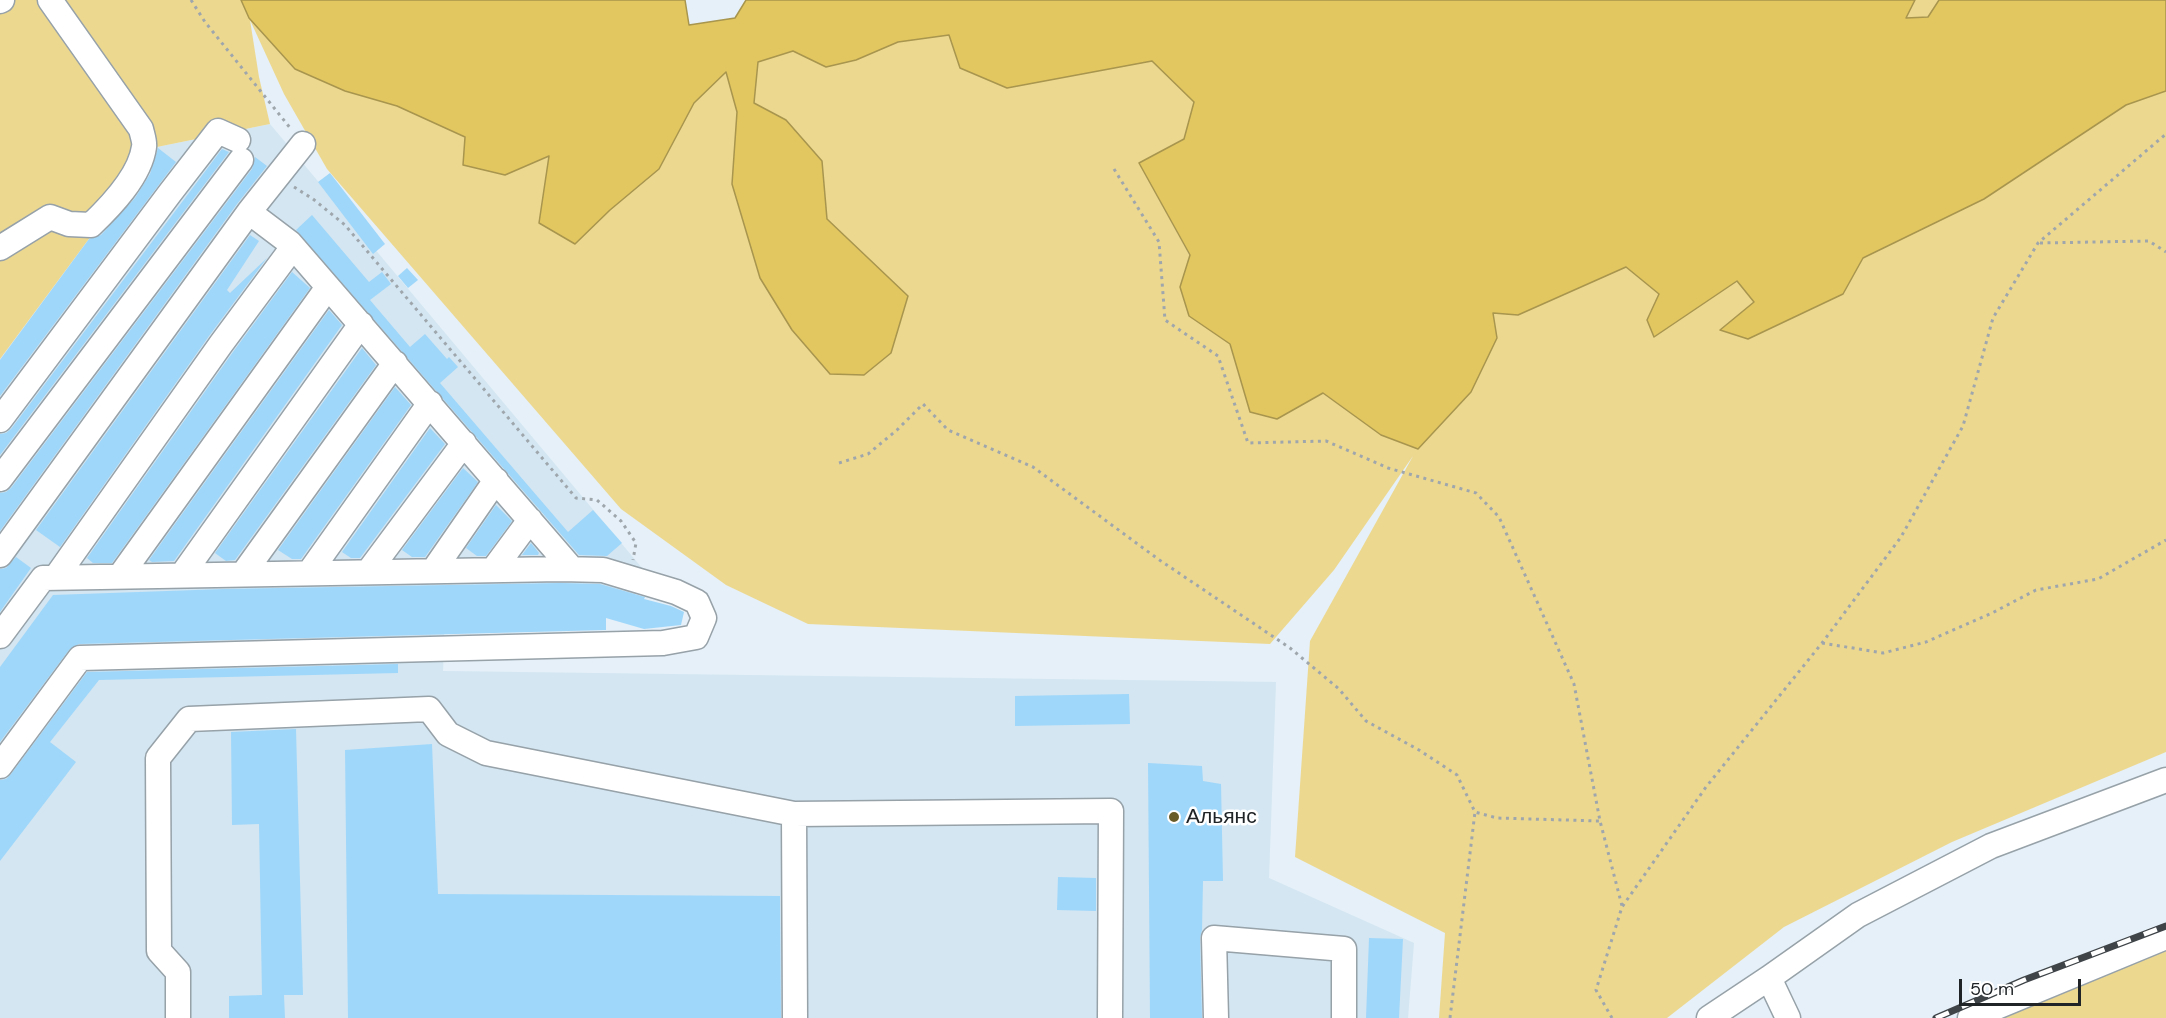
<!DOCTYPE html>
<html>
<head>
<meta charset="utf-8">
<style>
	body { margin:0 }
	#map { position:relative; width:2166px; height:1018px; overflow:hidden; background:#e5f0f8; font-family:"DM Sans",sans-serif }
	canvas { display:block }
	.scale { position:absolute; left:1959px; top:979px; width:122px; height:27px; box-sizing:border-box; border:3px solid #202427; border-top:0; padding-left:8px; font-size:18px; line-height:21px; white-space:nowrap; color:#202427; -webkit-text-stroke:4px #fff; paint-order:stroke }
</style>
</head>
<body>
<div id="map">
<canvas width="2166" height="1018"></canvas>
<div class="scale">50 m</div>
</div>
<script>
const ctx = document.querySelector('canvas').getContext('2d');
ctx.lineJoin = 'round';
function paint(path, color) {
  ctx.fillStyle = color;
  ctx.fill(path, 'evenodd');
}
function trace(path, color, width, dash) {
  ctx.strokeStyle = color;
  ctx.lineWidth = width;
  ctx.lineCap = dash ? 'butt' : 'round';
  ctx.setLineDash(dash || []);
  ctx.stroke(path);
}
function drawText(font, color, halo, rows, align = 'center') {
  ctx.font = font + ' "DM Sans",sans-serif';
  ctx.lineWidth = 5;
  ctx.setLineDash([]);
  ctx.textBaseline = 'middle';
  ctx.strokeStyle = halo;
  ctx.fillStyle = color;
  for (const [text, x, y, turn = 0] of rows) {
    ctx.save();
    ctx.translate(x, y);
    ctx.rotate((+turn || 0) * Math.PI / 180);
    ctx.textAlign = isNaN(turn) ? turn : align;
    if (halo) ctx.strokeText(text, 0, 0);
    ctx.fillText(text, 0, 0);
    ctx.restore();
  }
}
paint(new Path2D(`
	M270 124 642 568 634 600 445 615 443 671 1276 682 1269 878 1414 943 1408 1018H0V359L157 147Z`), '#d3e6f2');
paint(new Path2D(`
	M0 0H243L295 69 345 91 397 106 466 137 463 164 505 175 550 156 539 223 575 243 609 210 659 169 694 103 726 71 737 112 732 184 760 278 792 330 831 374 864 375 908 297 827 219 822 161 786 120 754 103 758 62 793 51 826 67 856 60 898 42 949 35 1007 88 1152 61 1194 102 1184 139 1139 163 1190 256 1180 287 1189 315 1230 344 1250 412 1277 419 1323 393 1381 435 1493 313 1588 283 1626 267 1659 294 1647 320 1737 281 1754 302 1843 294 1863 258 1984 198 2126 105 2166 91V752L1952 842 1784 927 1667 1018H1439L1445 933 1295 857 1310 641 1413 456 1334 570 1270 644 808 624 726 585 621 509 327 169 284 94 250 20 259 77 270 124 157 147 0 359Z
	M1915 0H1939L1928 17 1905 18Z
	M2166 951V1018H1998L2091 973Z`), '#edd890');
const water = new Path2D(`
	M241 0H685L689 25 735 18 746 0H1915L1906 18 1928 17 1939 0H2166V91L2126 105 1984 199 1863 258 1843 294 1748 339 1720 330 1754 302 1737 281 1654 337 1647 320 1659 294 1626 267 1518 315 1493 313 1497 338 1471 392 1418 449 1381 435 1323 393 1277 419 1250 412 1230 344 1189 316 1180 287 1190 255 1139 163 1184 139 1194 102 1152 61 1007 88 960 68 949 35 898 42 856 60 826 67 793 51 758 62 754 103 786 120 822 161 827 219 908 296 891 353 864 375 830 374 792 330 760 278 732 184 737 112 726 72 694 103 659 169 610 210 575 244 539 223 549 156 505 175 463 165 465 137 397 106 345 91 295 69 249 18Z`);
paint(water, '#e2c65f');
trace(water, '#a8954e', 1.5);
paint(new Path2D(`
	M158 148 176 162 0 396V360L89 239 101 235 135 198 150 174Z
	M222 149 229 152 0 455V434L6 433 11 429Z
	M255 157 267 166 237 204 0 531V493L6 492 11 488 252 169Z
	M330 173 385 244 373 254 318 182Z
	M312 215 369 282 382 272 391 284 370 300 410 347 425 334 447 359 449 357 458 367 440 383 568 532 593 510 622 543 607 556 579 555 296 230Z
	M250 235 259 241 227 290 230 293 267 258 209 336 60 547 36 530Z
	M407 268 418 280 408 288 398 276Z
	M292 272 310 288 112 563H93L87 558 233 352Z
	M329 310 342 325 174 561 152 562 149 560Z
	M362 348 376 365 235 560 226 561 215 553Z
	M395 387 411 405 301 559H292L278 550Z
	M430 428 445 444 360 558H351L342 552Z
	M463 468 478 482 425 557H412L402 550Z
	M496 505 512 521 486 556H477L466 548Z
	M531 543 539 553 538 555H522Z
	M16 557 31 568 0 612V569L6 568Z
	M561 583 600 584 645 597 644 599 671 606 684 612 681 625 644 629 606 618V630L79 644 69 650 0 742V667L53 595 224 589Z
	M398 664V673L99 680 50 742 76 762 0 861V780L6 779 11 774 87 672Z
	M1129 694 1130 724 1015 726V696Z
	M296 729 303 995H284L285 1018H229V996L262 995 259 824 232 825 231 732Z
	M432 744 438 894 780 896 781 1018H348L345 750Z
	M1148 763 1202 766 1203 781 1221 784 1223 881H1203L1202 930 1200 938 1202 1018H1150Z
	M1058 877 1096 878V911L1057 910Z
	M1369 938 1403 939 1399 1018H1366Z`), '#9fd7fa');
const minor = new Path2D(`
	M0 1 2 0
	M249 212 290 243 572 569
	M0 248 50 217 69 224 91 225C111 206 140 176 144 147 145 142 142 134 141 129L50 0
	M0 420 170 193 218 131 238 140
	M0 479 241 160
	M0 555 249 212 303 144
	M493 570 530 520
	M433 571 496 480
	M368 572 464 443
	M309 573 430 403
	M243 574 395 363
	M182 575 361 324
	M120 576 328 287
	M56 577 221 344 293 247
	M0 636 43 578 561 569 603 570 676 592 697 602 704 618 696 637 663 643 80 658 0 766
	M1769 978 1788 1018
	M178 1018V972L159 951 158 758 189 719 429 709 448 734 486 753 794 814
	M795 1018 794 814 1111 811 1110 1018
	M1216 1018 1214 938 1344 949V1018
	M1709 1018 1769 978 1858 915 1991 846 2166 780
	M1970 1018 2166 937`);
trace(minor, '#96a1a8', 27);
trace(new Path2D(`
	M191 0 205 22 291 129
	M1114 169 1159 242 1165 320 1218 356 1248 443 1326 441 1388 468 1476 493 1499 517 1574 684 1600 821 1622 906
	M294 187 313 199 345 225 576 498 597 500 621 521 636 543 633 560
	M2040 243 2149 241 2166 252
	M839 463 868 454 897 430 923 404 948 430 1033 467 1158 559 1290 648 1339 689 1366 721 1419 750 1457 775 1475 812 1497 818 1600 821
	M1822 643 1883 653 1926 642 1992 613 2036 590 2098 579 2166 540
	M1450 1018 1475 812
	M1612 1018 1596 990 1622 907 1706 787 1822 643 1901 537 1963 426 1993 318 2038 243 2166 134`), '#9fa7ad', 3, [3, 4.5]);
trace(minor, '#fff', 24);
const rail = new Path2D(`
	M1936 1018 2024 980 2166 926`);
trace(rail, '#3f4448', 7);
trace(rail, '#fff', 4.5, [14]);
for (const [x, y, r, color] of [
	[1174,817,6,"#695b28"]
]) {
  const dot = new Path2D();
  dot.arc(x, y, r, 0, 2 * Math.PI);
  ctx.fillStyle = color;
  ctx.fill(dot);
  trace(dot, '#fff', 2);
}
drawText('21px', '#202427', '#fff', [
	["Альянс",1186,817]
], 'left');
</script>
</body>
</html>
